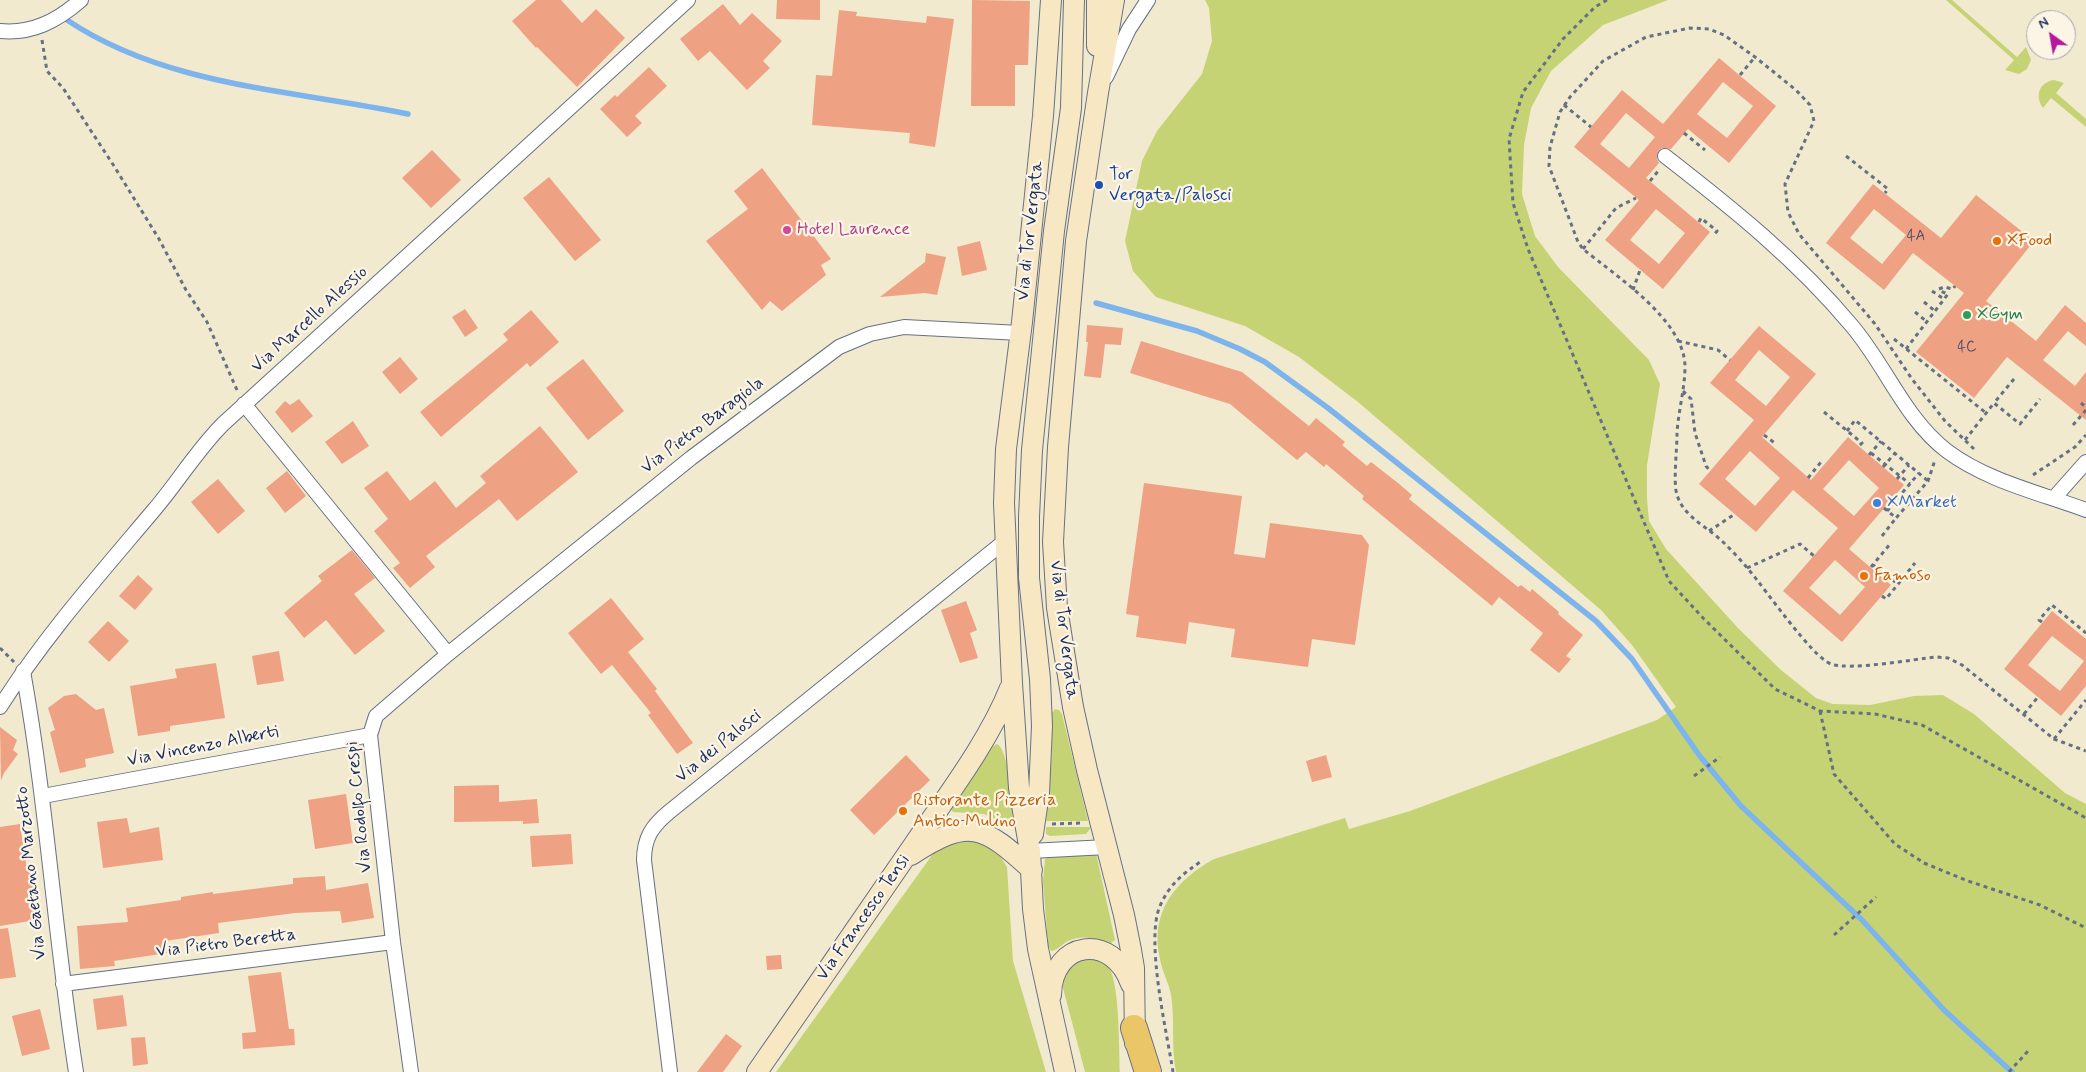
<!DOCTYPE html>
<html>
<head>
<meta charset="utf-8">
<style>
	body { margin:0 }
	#map { position:relative; width:2086px; height:1072px; overflow:hidden; background:#f2eace; font-family:Mynerve,sans-serif }
	canvas { display:block }
	.north { position:absolute; left:2026px; top:10px; width:50px; height:50px; box-sizing:border-box; background:#fcf5e5; border:1px solid #a2a6af; border-radius:50%; rotate:328deg; font-size:14px; font-weight:700; line-height:20px; text-align:center; color:#1b2f5e }
	.north::after { content:''; display:block; margin:auto; width:18px; height:22px; background:#b5179e; clip-path:polygon(50% 0,100% 100%,50% 72%,0 100%) }
</style>
</head>
<body>
<div id="map">
<canvas width="2086" height="1072"></canvas>
<div class="north">N</div>
</div>
<script>
const ctx = document.querySelector('canvas').getContext('2d');
ctx.lineJoin = 'round';
function paint(path, color) {
  ctx.fillStyle = color;
  ctx.fill(path, 'evenodd');
}
function trace(path, color, width, dash) {
  ctx.strokeStyle = color;
  ctx.lineWidth = width;
  ctx.lineCap = dash ? 'butt' : 'round';
  ctx.setLineDash(dash || []);
  ctx.stroke(path);
}
function drawText(font, color, halo, rows, align = 'center') {
  ctx.font = font + ' Mynerve,sans-serif';
  ctx.lineWidth = 4.5;
  ctx.setLineDash([]);
  ctx.textBaseline = 'middle';
  ctx.strokeStyle = halo;
  ctx.fillStyle = color;
  for (const [text, x, y, turn = 0] of rows) {
    ctx.save();
    ctx.translate(x, y);
    ctx.rotate((+turn || 0) * Math.PI / 180);
    ctx.textAlign = isNaN(turn) ? turn : align;
    if (halo) ctx.strokeText(text, 0, 0);
    ctx.fillText(text, 0, 0);
    ctx.restore();
  }
}
paint(new Path2D(`
	M1205 0H1668L1603 25 1551 71 1531 108 1524 145 1522 194 1535 236 1558 267 1649 360 1660 384 1647 465V499L1649 521 1666 549 1738 628 1781 670 1816 698 1833 704 1870 705 1914 696 1943 695 1974 714 2065 793 2086 804V1072H1176C1171 1047 1175 1020 1171 995 1169 983 1162 971 1160 959 1149 912 1176 880 1214 859L1345 818 1349 829 1410 811 1657 720 1676 707 1632 645 1601 610 1358 402 1299 357 1245 326 1156 297 1133 271 1125 241 1142 161 1157 131 1202 74 1212 41 1209 8Z
	M1946 0H1952L2017 57 2026 47 2031 60 2027 69 2019 74 2005 70 2014 60Z
	M2054 80 2064 83 2056 93 2086 119V127L2051 98 2043 108C2034 95 2040 82 2054 80Z
	M1055 709 1059 710 1062 714 1088 821H1046L1052 751V713Z
	M997 744C1009 749 1012 806 1013 820L1007 825 984 814 953 812 950 808 993 746Z
	M1046 827H1090V829L1086 834 1050 836 1046 834Z
	M976 838 997 851 1007 867 1013 961 1046 1072H776L935 851 952 839Z
	M1096 853 1115 940 1111 943C1096 939 1083 934 1068 941 1062 944 1058 950 1051 951L1048 946 1043 881 1045 859 1050 855Z
	M1086 958C1094 959 1102 960 1108 966 1120 981 1119 1051 1120 1072H1085L1063 988C1064 971 1071 964 1086 958Z`), '#c5d375');
trace(new Path2D(`
	M67 20C167 87 294 90 408 114
	M1096 303 1197 331 1240 349 1265 362 1328 408 1596 621 1632 659 1699 755 1741 806 1862 920 1944 1010 2012 1072`), '#7eb4ec', 5.5);
paint(new Path2D(`
	M536 0H561L582 23 596 9 625 38 577 87 537 47 536 48 512 21Z
	M777 0H820V20L776 19Z
	M972 0 1030 1 1028 65H1015V106H971Z
	M723 4 740 25 752 13 782 41 763 61 770 68 747 90 710 51 698 61 680 39Z
	M839 10 857 12 856 16 926 23 927 16 954 19 935 147 909 143 910 133 812 125 816 75 832 76Z
	M1719 58 1776 106 1729 163 1688 129 1671 149 1662 148 1658 151 1657 159 1659 163 1646 178 1710 232 1663 289 1605 240 1639 200 1574 147 1622 90 1663 124ZM1723 82 1753 106 1727 138 1697 114ZM1626 113 1655 137 1629 168 1600 144ZM1656 209 1685 233 1659 264 1630 240Z
	M649 67 667 86 635 116 642 123 627 137 600 109 615 95 617 97Z
	M432 150 461 180 431 208 402 178Z
	M762 168 831 259 821 265 826 275 782 311 770 301 762 310 706 241 748 209 734 191Z
	M549 177 601 240 575 261 523 198Z
	M1873 184 1941 238 1976 195 2034 241 1986 301 2036 341 2065 305 2086 323V346L2068 331 2043 360 2075 386 2086 372V420L2007 357 1974 398 1916 352 1964 293 1913 253 1884 290 1826 243ZM1874 209 1906 235 1882 264 1850 238Z
	M980 241 987 270 962 276 957 247Z
	M926 253 946 257 937 295 925 293 880 297 925 262Z
	M465 309 478 328 465 337 452 317Z
	M531 310 559 342 530 367 527 363 441 437 420 412 508 340 503 334Z
	M1087 325 1123 328 1121 345 1105 344 1101 378 1084 376 1088 342H1086Z
	M1759 326 1816 374 1762 437 1811 480 1848 437 1904 485 1849 549 1891 585 1842 642 1783 591 1838 528 1793 490 1756 532 1699 484 1754 420 1710 383ZM1759 350 1790 377 1766 406 1735 380ZM1750 451 1780 478 1755 506 1725 479ZM1849 460 1879 488 1854 516 1823 489ZM1835 560 1865 587 1840 615 1809 588Z
	M1141 341 1242 372 1309 426 1316 418 1345 442 1342 445 1367 466 1371 462 1398 483 1412 495 1409 499 1518 587 1521 585 1530 592 1532 589 1559 612 1558 614 1583 635 1566 656 1571 659 1559 673 1530 650 1543 633 1499 597 1492 606 1362 499 1364 496 1326 464 1324 467 1306 452 1297 460 1230 404 1130 373Z
	M400 357 418 379 400 394 382 372Z
	M583 359 624 411 588 440 546 388Z
	M299 399 313 416 292 433 275 412 285 401 290 405Z
	M353 421 369 446 342 464 325 442Z
	M540 426 578 472 517 521 499 499 426 556 435 567 410 588 393 568 400 563 374 531 388 519 364 488 387 471 410 501 435 481 456 508 486 483 480 476Z
	M287 471 306 496 285 513 266 488Z
	M218 479 245 511 218 534 191 502Z
	M1144 483 1242 496 1234 554 1265 558 1270 523 1362 535 1369 545 1355 645 1312 639 1308 667 1231 657 1235 629 1189 622 1186 644 1136 637 1139 616 1126 614Z
	M352 550 375 578 354 594 385 631 355 655 326 620 304 638 284 613 322 581 318 576Z
	M138 575 153 589 135 610 119 596Z
	M611 598 644 639 628 652 657 689 655 691 693 743 677 754 648 715 651 713 612 665 601 674 568 633Z
	M966 601 977 630 970 633 978 658 960 663 941 610Z
	M2052 611 2086 639V686L2061 716 2004 669ZM2052 636 2084 661 2060 691 2028 665Z
	M108 621 129 641 109 662 88 642Z
	M279 651 284 681 257 685 252 656Z
	M216 663 225 718 170 726V731L138 736 130 686 177 678 175 669Z
	M76 694 96 710 104 708 114 753 85 759 86 767 60 773 50 732 55 730 48 708 64 696Z
	M0 727 17 740 13 750 18 754 4 773 1 781Z
	M906 755 930 780 874 835 850 810Z
	M1326 755 1332 777 1312 782 1306 761Z
	M499 785V802L537 799 539 823 523 824V821L454 822V786Z
	M346 794 353 843 315 849 308 800Z
	M127 818 130 833 159 827 163 860 103 868 97 822Z
	M20 824 27 870 33 869 42 919 0 926V827Z
	M571 834 573 864 532 867 530 836Z
	M325 876 326 890 368 883 374 918 342 923 340 911 295 913 218 923 219 933 165 941 167 953 114 961 115 966 80 969 77 926 128 922 126 908 181 900V897L213 892V894L293 884V878Z
	M8 928 16 977 0 979V929Z
	M781 955 782 969 767 970 766 956Z
	M281 972 289 1029H294L295 1045 243 1049 242 1033 256 1032 248 976Z
	M123 995 127 1026 97 1030 93 999Z
	M40 1009 50 1049 22 1056 12 1016Z
	M726 1034 742 1046 723 1072H697Z
	M145 1037 148 1064 133 1066 131 1038Z`), '#eea183');
const street = new Path2D(`
	M0 31C32 34 57 21 81 0
	M1106 77 1129 29 1148 0
	M1665 156C1732 208 1797 260 1852 326 1886 366 1905 419 1947 451 1987 481 2040 493 2086 510
	M244 404 448 654
	M2054 498 2086 462
	M23 671C47 804 55 939 76 1072
	M0 707C44 637 101 573 154 510 178 482 197 450 223 424L688 0
	M43 796 370 735
	M1030 851 1107 847
	M63 984 393 942
	M411 1072 393 942 370 735 376 716 448 654 691 458 839 347 870 334 904 327 1020 333
	M670 1072 644 860C644 838 652 826 669 812L1005 541`);
const secondary = new Path2D(`
	M1051 0 1043 116 1022 322 1006 449 1004 503 1012 683 1019 788 1030 851 1033 909 1038 949 1065 1072
	M1097 0V46
	M1114 0 1098 93 1076 241 1058 447 1053 542 1057 608 1073 707 1087 770 1124 915 1131 950 1134 968 1135 1043
	M1033 834 1039 793 1042 726 1040 679 1029 578V517L1032 450 1054 231 1071 108 1074 0
	M911 855C969 817 983 825 1032 870
	M1051 995C1052 940 1113 932 1131 984
	M757 1072C810 996 862 920 915 843 947 796 989 741 1010 688`);
const highway = new Path2D(`
	M1134 1028 1148 1072`);
trace(street, '#667085', 16);
trace(secondary, '#667085', 22);
trace(highway, '#667085', 28);
trace(new Path2D(`
	M1607 0 1595 7 1563 39 1523 92 1509 139 1513 203 1528 249 1669 581 1704 619 1775 689 1820 711 1875 714 1922 725 2086 818
	M42 40 47 71 63 88 114 166 159 239 186 290 207 322 237 390
	M1740 75 1755 57
	M1564 105 1591 127
	M1684 133 1705 150
	M1846 156 1888 189 1885 193
	M1650 181 1659 170
	M1699 222 1701 218 1717 231 1714 235
	M1583 249 1616 208 1636 198
	M1633 290 1640 270
	M1932 291 1944 299
	M1924 302 1935 311
	M1915 312 1926 321
	M1894 339 1986 413
	M1678 341 1718 350 1730 360
	M1906 349 1948 294 1940 291 1939 289 1944 287 1953 289 1955 286
	M2014 379 1994 403 2020 424 2040 399
	M1683 391 1691 399 1695 433 1706 466 1710 471
	M2081 403 2086 407
	M1824 412 1862 443 1859 446
	M2073 425 2086 410
	M1847 431 1855 420 1928 481
	M1764 435 1776 444
	M1965 440 1994 403
	M1974 449 1945 421 1912 379 1875 324 1799 234 1788 212 1785 184 1814 121 1810 105 1796 90 1755 57 1724 35 1709 29 1690 28 1646 37 1603 61 1570 97 1560 112 1550 147 1549 166 1578 242 1583 249C1616 276 1684 320 1685 366 1685 389 1678 412 1677 434 1677 449 1673 483 1677 495 1683 514 1700 523 1715 535 1727 545 1739 558 1749 570 1766 590 1812 657 1831 664 1850 671 1914 659 1937 657L1948 658 1962 665 2054 739 2086 751
	M1871 453 1910 484
	M1869 455 1881 441
	M1883 467 1895 453
	M2033 475 2075 447 2086 435
	M1808 478 1821 462
	M1897 479 1909 465
	M1884 508 1896 518 1928 481 1935 460
	M1887 511 1919 473
	M1709 531 1735 514
	M1882 536 1896 518
	M1873 565 1898 584
	M1871 567 1891 543
	M1747 568 1800 544 1814 556
	M1882 596 1886 599 1915 563
	M2042 622 2039 620 2052 605 2086 633
	M0 648 14 662
	M1820 711 1834 774 1895 844 1924 863 1968 881 2040 905 2086 928
	M2024 714 2038 697
	M2054 739 2086 700
	M1694 776 1720 757
	M1052 824 1083 823
	M1834 935 1876 897
	M1173 1072C1167 1033 1145 940 1160 906 1170 883 1184 873 1203 860
	M2009 1072 2028 1051`), '#667085', 3, [4, 4]);
trace(street, '#fff', 14);
trace(secondary, '#f7e8c3', 20);
trace(highway, '#ebc669', 26);
for (const [x, y, r, color] of [
	[1099,185,5,"#1a4fb4"],
	[787,230,5,"#d1479c"],
	[1997,241,5,"#e8710a"],
	[1967,315,5,"#2e9e5b"],
	[1877,503,5,"#3f7fe0"],
	[1864,576,5,"#e8710a"],
	[903,811,5,"#e8710a"]
]) {
  const dot = new Path2D();
  dot.arc(x, y, r, 0, 2 * Math.PI);
  ctx.fillStyle = color;
  ctx.fill(dot);
  trace(dot, '#fcf5e5', 2);
}
drawText('15px', '#504c67', null, [
	["4A",1916,237],
	["4C",1967,348]
]);
drawText('18px', '#164399', '#fcf5e5', [
	["Tor",1109,175],
	["Vergata/Palosci",1109,196]
], 'left');
drawText('18px', '#b23c85', '#fcf5e5', [
	["Hotel Laurence",797,230]
], 'left');
drawText('18px', '#1b2f5e', '#fcf5e5', [
	["Via di Tor Vergata",1031,231,-84],
	["Via Marcello Alessio",310,320,-42],
	["Via Pietro Baragiola",703,426,-37],
	["Via di Tor Vergata",1063,630,83],
	["Via Vincenzo Alberti",203,747,-11],
	["Via dei Palosci",719,747,-39],
	["Via Rodolfo Crespi",360,807,-96],
	["Via Gaetano Marzotto",32,873,-96],
	["Via Francesco Tensi",864,918,-55],
	["Via Pietro Beretta",226,944,-7]
]);
drawText('18px', '#c56008', '#fcf5e5', [
	["XFood",2007,241],
	["Famoso",1874,576],
	["Ristorante Pizzeria",913,801],
	["Antico Mulino",913,822]
], 'left');
drawText('18px', '#27864d', '#fcf5e5', [
	["XGym",1977,315]
], 'left');
drawText('18px', '#366cbe', '#fcf5e5', [
	["XMarket",1887,503]
], 'left');
</script>
</body>
</html>
